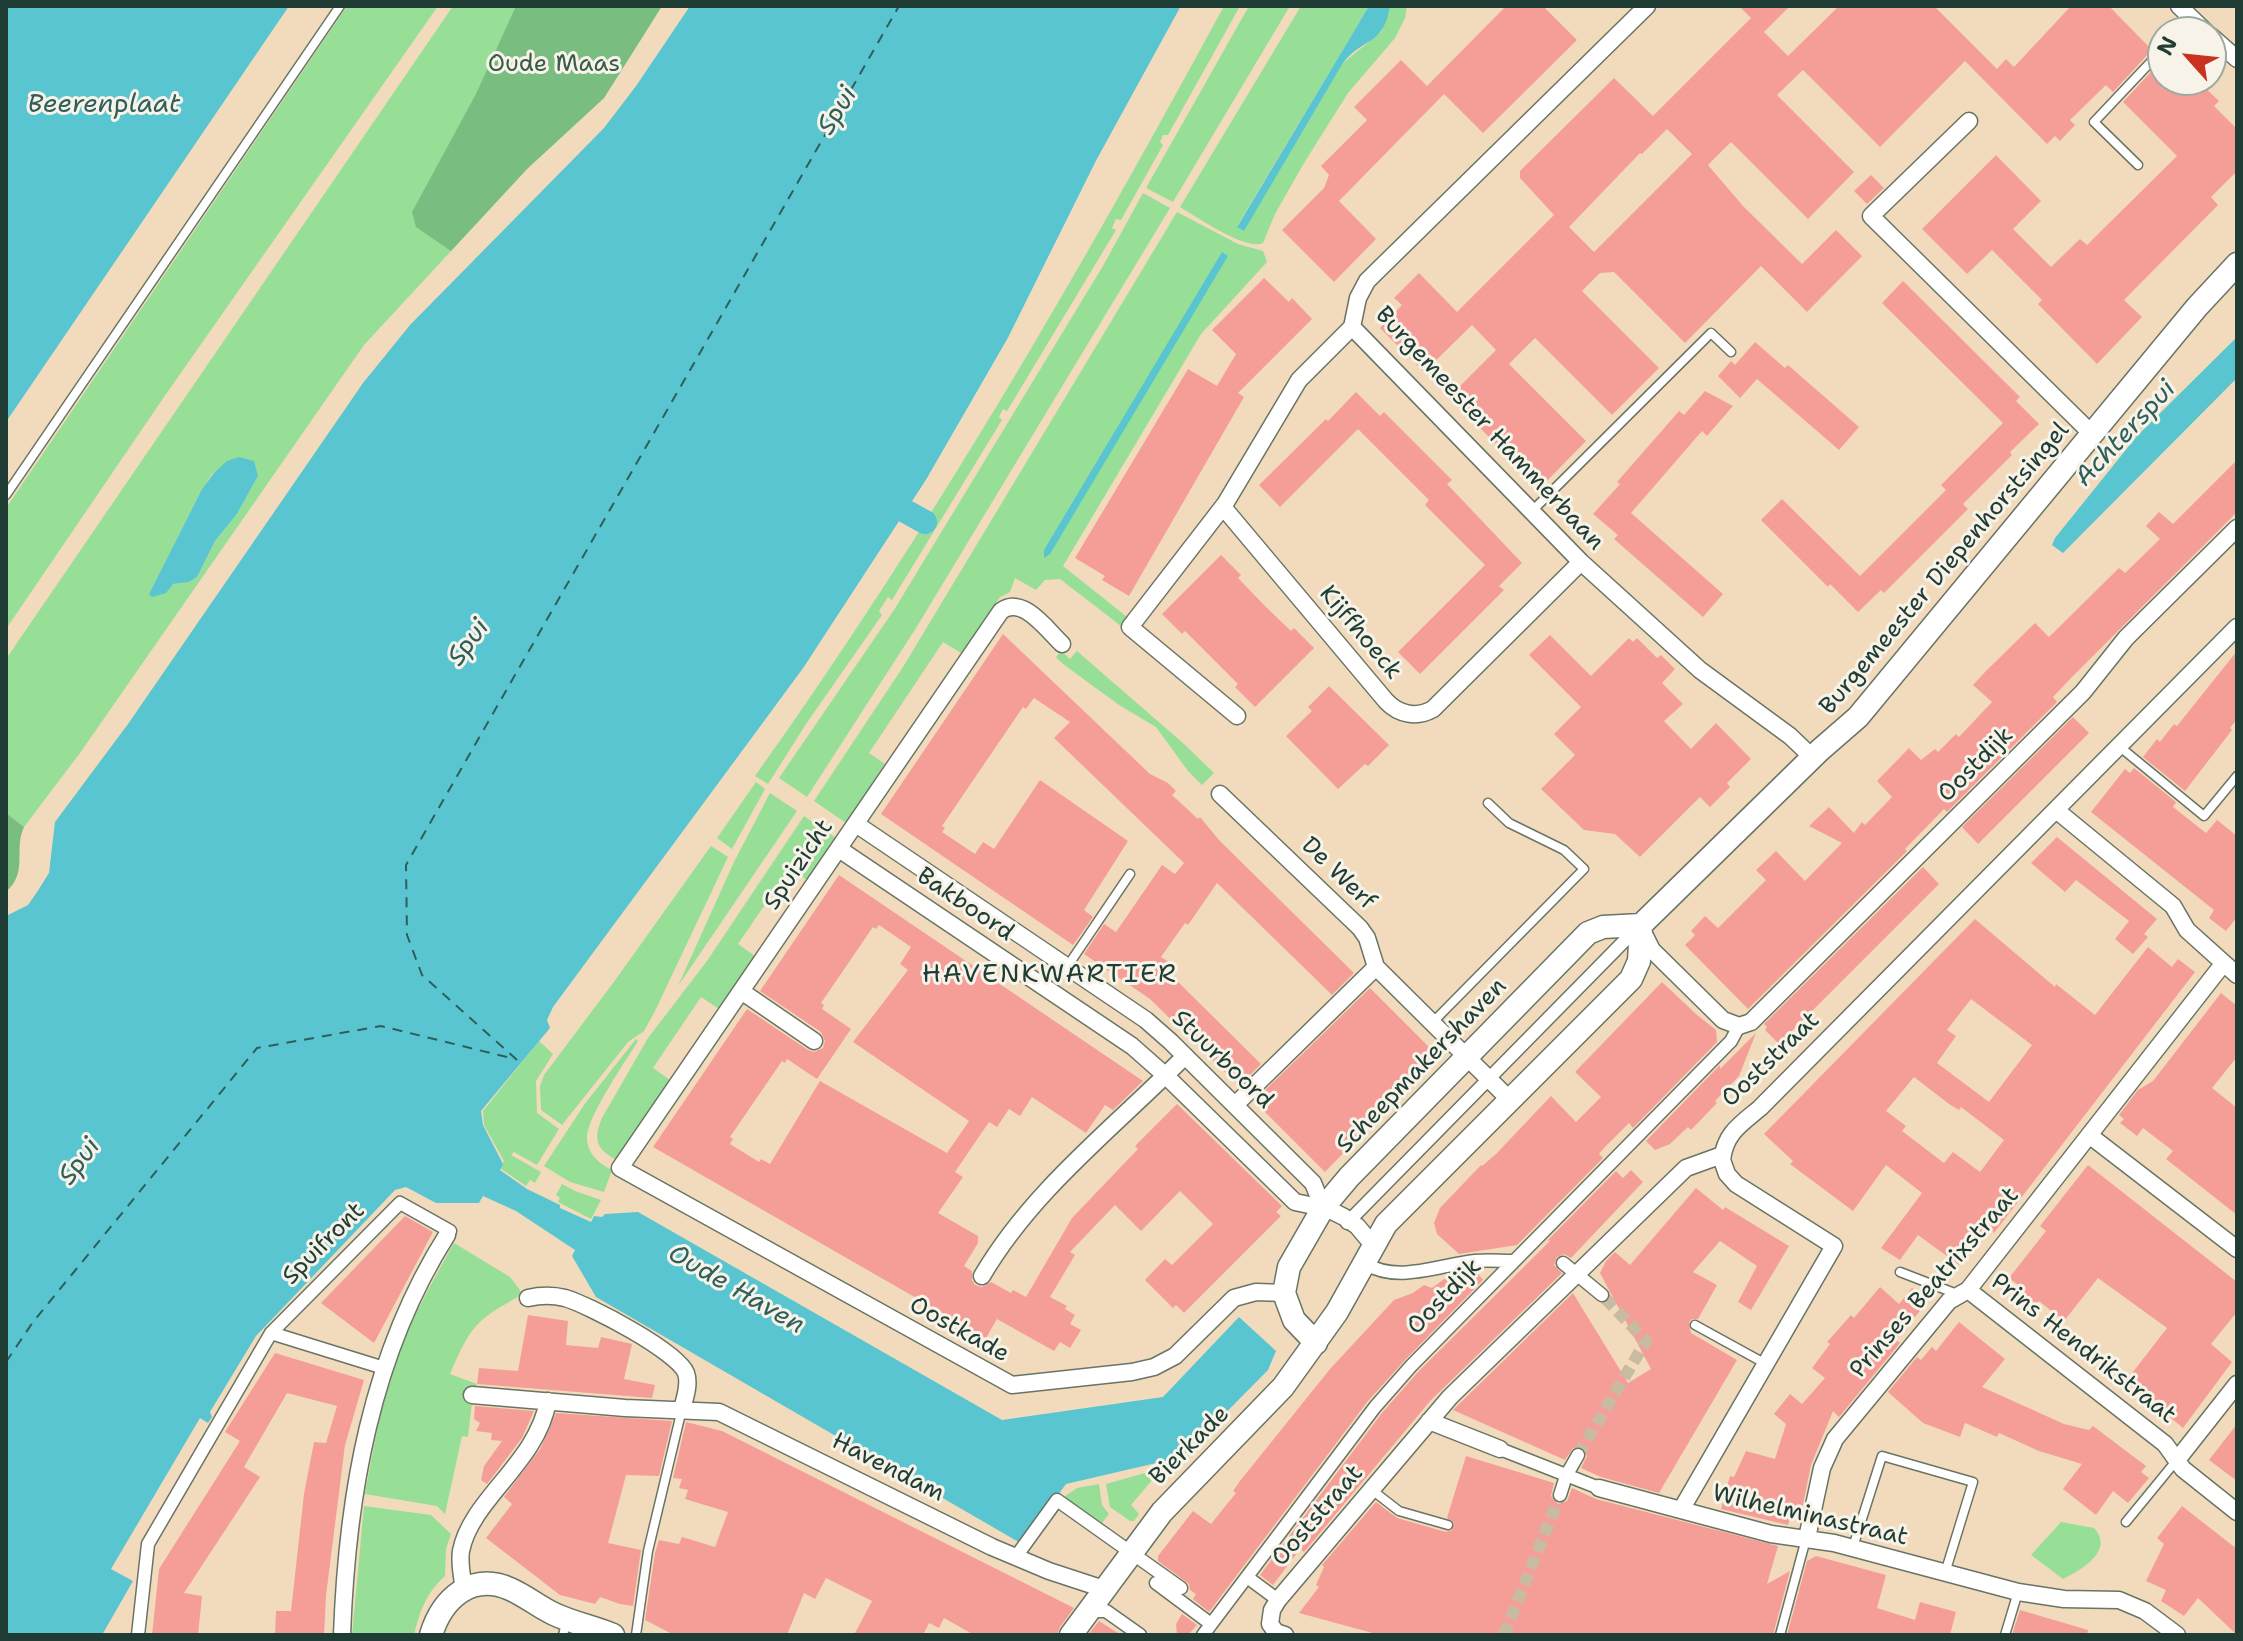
<!DOCTYPE html>
<html>
<head>
<meta charset="utf-8">
<style>
	body { margin:0 }
	#map { position:relative; width:2243px; height:1641px; overflow:hidden; background:#f2dbbc; font-family:"Shantell Sans",sans-serif }
	canvas { display:block }
	.frame { position:absolute; inset:0; border:8px solid #1f3d34; pointer-events:none }
	.north { position:absolute; left:2147px; top:16px; width:80px; height:80px; box-sizing:border-box; background:#f7f3e8; border:2px solid #a1aaa0; border-radius:50%; rotate:297deg; font-size:22px; font-weight:700; line-height:32px; text-align:center; color:#1f3d34 }
	.north::after { content:''; display:block; margin:auto; width:28px; height:36px; background:#c8321e; clip-path:polygon(50% 0,100% 100%,50% 72%,0 100%) }
</style>
</head>
<body>
<div id="map">
<canvas width="2243" height="1641"></canvas>
<div class="frame"></div>
<div class="north">N</div>
</div>
<script>
const ctx = document.querySelector('canvas').getContext('2d');
ctx.lineJoin = 'round';
function paint(path, color) {
  ctx.fillStyle = color;
  ctx.fill(path, 'evenodd');
}
function trace(path, color, width, dash) {
  ctx.strokeStyle = color;
  ctx.lineWidth = width;
  ctx.lineCap = dash ? 'butt' : 'round';
  ctx.setLineDash(dash || []);
  ctx.stroke(path);
}
function drawText(font, color, halo, rows, align = 'center') {
  ctx.font = font + ' "Shantell Sans",sans-serif';
  ctx.lineWidth = 6;
  ctx.setLineDash([]);
  ctx.textBaseline = 'middle';
  ctx.strokeStyle = halo;
  ctx.fillStyle = color;
  for (const [text, x, y, turn = 0] of rows) {
    ctx.save();
    ctx.translate(x, y);
    ctx.rotate((+turn || 0) * Math.PI / 180);
    ctx.textAlign = isNaN(turn) ? turn : align;
    if (halo) ctx.strokeText(text, 0, 0);
    ctx.fillText(text, 0, 0);
    ctx.restore();
  }
}
paint(new Path2D(`
	M347 6H438L164 397 6 629V508Z
	M453 6H662L604 98 527 169 364 345 80 753 24 827 6 813V659ZM213 473 258 476 237 514 215 541 197 577 189 582 172 584 149 594 202 489Z
	M1224 6H1240L1168 135H1163L1160 142 1163 145 1121 220 1116 219 1112 228 1116 230 1007 411 1003 409 999 417 1002 420 892 600 888 597 879 611 882 615 806 724 768 784 755 776C930 531 1081 270 1224 6Z
	M1249 6H1290L1173 202 1146 188Z
	M1301 6H1369L1237 226 1244 230 1343 63 1381 32 1390 6H1407L1405 18 1395 38 1348 93 1304 163 1275 214 1263 243C1246 251 1197 217 1180 207Z
	M1143 193 1170 208 916 628 807 797 779 778 894 610 1103 266Z
	M1177 212 1238 244 1263 251 1267 262 1201 334 1063 566 1127 617 1121 626 1060 579 1045 580 1036 590 1015 578 1010 592 1000 597 961 653 943 642 869 753 885 764 846 823 814 801 903 667Z
	M1061 651 1070 659 1077 651 1184 744 1214 773 1202 785 1188 771 1156 727 1119 705 1063 664 1056 657Z
	M756 782 765 789 732 849 717 838Z
	M770 793 797 811 678 986 734 862Z
	M804 816 836 838 807 880 790 868 738 944 755 956 719 1009 701 997 653 1068 670 1080 617 1160C596 1149 593 1140 602 1118L648 1038 707 961Z
	M711 846 728 857 654 1013 644 1031 628 1042 562 1125 541 1110 540 1086 544 1075 616 979Z
	M636 1039 638 1041C625 1062 589 1114 587 1136 586 1152 598 1163 612 1170L604 1192 570 1182 544 1166 584 1105Z
	M539 1041 553 1054 536 1081 537 1113 559 1129 537 1165 514 1152 511 1155 541 1172 535 1183 530 1180 526 1186 500 1168 504 1161 484 1125 483 1111Z
	M562 1184 575 1191 601 1200 591 1219 558 1202 560 1198 556 1195Z
	M454 1243 510 1277 523 1294C475 1321 472 1324 450 1374L477 1384 473 1393 468 1437 462 1436 445 1514 437 1506 365 1494C372 1456 379 1416 390 1378 404 1331 430 1286 454 1243Z
	M1145 1473 1154 1478 1131 1505 1139 1514 1134 1521H1130L1110 1507 1106 1484Z
	M1099 1484 1102 1505 1109 1514 1102 1523 1064 1497 1077 1488Z
	M364 1506 431 1515 451 1534 446 1549 445 1576C426 1593 420 1611 414 1635H352Z
	M2061 1522 2094 1528C2115 1551 2081 1570 2063 1579L2031 1555Z`), '#97de97');
paint(new Path2D(`
	M516 6H662L604 98 527 169 451 251 416 227 412 212 476 94Z
	M6 813 24 827C13 851 29 871 6 892Z`), '#79bd80');
paint(new Path2D(`
	M6 6H289L6 422Z
	M690 6H1181L1096 161 1008 338 926 480 804 667 547 1020 550 1028 481 1111 483 1125 503 1164 500 1170 527 1189 560 1205V1208L591 1222 594 1216 602 1217 605 1214 638 1212 1002 1420 1163 1397 1239 1317 1276 1351 1268 1370 1182 1457 1066 1484 1022 1544 596 1297 572 1256 575 1250 516 1211 483 1196 479 1203H436L406 1187 395 1190 256 1336 210 1412 212 1417 208 1423 200 1418 111 1569 133 1581 102 1635H6V916L28 905 37 892 49 873 55 822 128 724 363 383 410 325 604 128 636 86Z
	M1369 6H1390C1383 47 1363 37 1343 63L1244 231 1237 227Z
	M1222 252 1228 256 1050 554 1044 558V550Z
	M2237 337V378L2066 550 2063 553 2052 545 2055 538 2137 436Z
	M239 457 254 461 258 476 237 514 215 541 197 577 189 582 173 584 166 593 152 597 149 594 202 489 214 473 227 461Z`), '#59c5d1');
paint(new Path2D(`
	M1181 6H1185L1100 163 1011 339 929 482 808 669 557 1009 551 1020 553 1030 547 1020 553 1007 804 667 926 480 1008 338 1096 161Z`), '#f2dbbc');
trace(new Path2D(`
	M878 496 925 522`), '#59c5d1', 24);
trace(new Path2D(`
	M517 1060 422 975 407 935 406 865 899 6
	M6 1362 33 1322 257 1048 381 1026 515 1059`), '#2e5f5b', 2, [10, 8]);
paint(new Path2D(`
	M1506 6H1543L1577 40 1483 133 1444 94 1339 201 1376 239 1334 282 1282 230 1324 188 1329 175 1321 166 1367 120 1354 107 1401 60 1427 86Z
	M1739 6H1790L1764 32 1788 56 1839 6H1934L1997 69 2006 59 2014 67 2071 6H2109L2152 50 2113 92 2106 85 2070 120 2075 125 2060 141 2055 136 2047 144 1965 61 1880 147 1803 70 1777 95 1854 172 1808 219 1731 142 1708 165 1743 206 1802 264 1836 230 1862 256 1807 312 1761 266 1685 343 1614 272 1600 273 1582 291 1659 368 1612 415 1535 338 1509 364 1586 441 1540 488 1449 397 1496 350 1472 325 1424 372 1380 328 1402 305 1394 298 1419 273 1457 312 1554 215 1520 178V171L1614 78 1653 116 1751 18ZM1667 129 1692 154 1594 252 1569 227 1640 153 1642 154Z
	M2162 60 2163 80H2197L2219 101 2214 106 2237 129V171L2211 197 2218 205 2124 300 2142 317 2097 364 2038 304 2042 300 1992 250 1967 274 1922 229 1996 155 2041 201 2013 229 2051 267 2080 239 2087 245 2177 156 2123 102Z
	M1871 175 1884 188 1867 204 1854 191Z
	M1264 278 1289 302 1292 298 1312 319 1238 393 1244 397 1129 596 1102 580 1105 576 1075 558 1188 369 1217 386 1236 354 1212 330Z
	M1903 281 2020 397 2016 401 2039 424 2010 452 2012 455 1963 504 1968 509 1884 593 1881 590 1858 612 1830 584 1828 587 1761 520 1782 499 1860 576 1946 490 1941 485 2003 423 1882 303Z
	M1755 342 1785 368 1788 365 1859 427 1839 450 1757 379 1740 398 1718 376 1731 361 1735 365Z
	M1705 391 1733 406 1707 436 1702 431 1631 513 1723 594 1703 617 1614 539 1618 535 1593 514 1620 484 1617 482 1679 411 1684 415Z
	M1356 392 1380 416 1384 412 1452 480 1447 484 1522 563 1499 586 1504 590 1420 674 1398 652 1485 565 1425 505 1429 500 1358 429 1280 507 1259 485 1326 419 1328 421Z
	M2237 460V512L2070 679 2053 697 2057 702 1947 812 1944 809 1905 849 1907 851 1748 1009 1685 945 1695 935 1691 931 1705 916 1718 928 1766 880 1756 870 1776 851 1805 881 1842 843 1809 826 1829 807 1854 833 1862 822 1865 825 1892 797 1877 781 1909 748 1921 760 1935 749 1938 752 1956 734 1959 737 1992 702 1973 685 1985 672 2035 623 2049 637 2119 568 2125 573 2160 539 2146 526 2159 512 2173 524Z
	M1221 555 1241 575 1238 578 1266 607 1291 631 1294 628 1314 648 1255 707 1235 687 1238 684 1185 631 1182 634 1162 614Z
	M1003 634 1150 774 1168 783 1176 791 1172 795 1198 819 1200 817 1219 840 1354 973 1332 995 1217 883 1188 925 1185 923 1161 957 1172 964 1167 971 1261 1064 1239 1086 1150 999 1084 954 1104 924 1116 932 1162 865 1175 874 1184 863 1054 738 1070 722 1034 698 1026 709 1023 707 942 826 945 828 942 832 975 854 983 842 994 849 1040 780 1128 841 1084 910 1093 917 1073 945 881 814Z
	M1550 635 1591 676 1629 638 1633 642 1637 638 1657 658 1661 655 1675 669 1662 683 1683 704 1664 721 1691 749 1716 723 1751 759 1727 783 1730 787 1710 807 1700 797 1640 857 1615 834 1584 830 1541 789 1575 755 1554 734 1581 707 1529 655Z
	M2237 651V719L2230 728 2232 730 2185 791 2143 757 2157 739 2160 742 2174 724 2177 726Z
	M1329 686 1389 745 1368 766 1365 764 1338 789 1286 736 1312 711 1308 707Z
	M2073 717 2089 733 1978 844 1962 827Z
	M2134 768 2176 802 2173 807 2206 833 2217 820 2237 836V917L2226 931 2209 918 2214 910 2091 812 2125 769 2130 773Z
	M2057 837 2157 919 2144 934 2148 937 2133 954 2115 939 2129 921 2076 880 2065 892 2031 863Z
	M1923 867 1939 884 1779 1044 1765 1030 1767 1027 1764 1024Z
	M839 875 1143 1081 1113 1110 1105 1105 1086 1133 1032 1097 1020 1116 1009 1109 997 1127 989 1122 955 1172 963 1177 938 1213 978 1236V1243L964 1266 972 1271V1280L975 1285 982 1287 991 1282 1011 1293 1013 1290 1026 1297 1072 1218 1138 1149 1135 1146 1177 1104 1282 1206 1276 1212 1281 1216 1184 1313 1176 1305 1173 1308 1145 1280 1165 1259 1172 1265 1213 1224 1180 1191 1141 1231 1115 1205 1070 1252 1075 1255 1050 1297 1067 1306 1065 1309 1075 1315 1070 1324 1081 1330 1070 1348 1060 1342 1054 1351 997 1319 986 1338 653 1147 747 1009 808 1050 814 1052 823 1048 825 1041 821 1032 760 991ZM879 925 911 947 900 964 908 970 853 1042 969 1121 947 1153 820 1081 770 1164 761 1159 759 1162 730 1144 733 1139 730 1137 782 1061 785 1063 787 1059 817 1079 851 1029 822 1009 824 1005 821 1003 873 927 876 929Z
	M1975 919 2055 987 2056 984 2095 1015 2148 947 2172 967 2178 959 2195 972 1994 1233 1990 1229 1959 1265 1918 1235 1900 1260 1881 1248 1922 1193 1886 1165 1853 1211 1790 1164 1793 1161 1764 1134ZM1971 999 2032 1045 1989 1102 1937 1063 1956 1036 1947 1030ZM1914 1077 1949 1104 1959 1110 1961 1107 2004 1140 1980 1172 1953 1152 1944 1163 1902 1131 1906 1126 1886 1111Z
	M1662 982 1696 1014 1716 1030 1717 1042 1633 1128 1629 1123 1604 1148 1599 1154 1603 1158 1517 1245 1459 1254 1437 1234 1434 1223 1440 1208 1481 1165 1482 1166 1496 1154 1551 1096 1576 1122 1601 1097 1575 1072Z
	M1370 988 1439 1057 1358 1135 1359 1137 1325 1172 1254 1101Z
	M2221 993 2237 1006V1057L2212 1088 2237 1108V1215L2166 1159 2173 1151 2143 1128 2137 1136 2120 1123 2124 1119 2119 1115 2138 1090 2153 1081Z
	M1756 1033 1739 1076 1715 1101 1717 1103 1691 1130 1688 1127 1670 1144 1655 1150 1646 1141 1720 1065V1069Z
	M2088 1165 2237 1282V1312L2211 1344 2232 1362 2183 1428 2126 1381 2167 1328 2098 1278 2064 1321 2039 1301 2032 1310 2018 1299 2025 1290 2009 1278 2046 1231 2040 1226Z
	M1631 1170 1643 1182 1571 1258 1564 1254 1557 1257 1554 1265 1562 1273 1431 1400 1304 1552 1300 1549 1273 1585 1260 1575 1382 1413 1418 1372 1551 1240 1547 1241 1616 1171 1623 1178Z
	M1696 1188 1723 1210 1725 1207 1789 1246 1751 1310 1738 1302 1757 1266 1720 1241 1693 1272 1717 1285 1698 1319H1692L1689 1322 1691 1333 1737 1360 1659 1493 1601 1477 1581 1468 1587 1456 1582 1447 1573 1448 1565 1460 1453 1410 1573 1293 1628 1383 1651 1369 1600 1273 1606 1261 1615 1252 1630 1265Z
	M405 1216 433 1232 374 1343 321 1303Z
	M1475 1270 1483 1280 1405 1360 1368 1401 1209 1612 1193 1599 1196 1594 1190 1590 1189 1584 1158 1561V1556L1193 1511 1211 1524 1236 1493 1233 1491 1240 1481 1330 1369 1394 1300 1413 1293 1424 1285 1432 1288 1451 1274Z
	M1880 1287 1899 1304 1912 1288 1928 1301 1896 1340 1900 1343 1839 1417 1833 1411 1811 1465 1801 1514 1792 1511 1788 1525 1721 1509 1730 1476 1734 1477 1746 1451 1775 1459 1786 1424 1774 1414 1790 1394 1802 1404 1825 1378 1812 1368 1830 1344 1827 1342 1851 1315 1854 1318Z
	M528 1315 568 1321 566 1345 598 1348 601 1337 632 1344 624 1379 655 1385 652 1398 477 1384 479 1368 518 1371Z
	M1959 1322 2005 1359 1982 1387 2064 1424 2089 1430 2093 1426 2146 1466 2141 1472 2149 1478 2128 1503 2113 1491 2096 1515 2063 1489 2082 1464 2039 1451 1999 1433 1997 1437 1965 1423 1960 1437 1923 1423 1888 1392 1917 1357 1921 1360 1932 1347 1936 1351Z
	M275 1353 364 1380 345 1445 326 1596 324 1635H275L276 1611H291L304 1494 314 1442 326 1443 337 1406 287 1393 244 1467 260 1477 184 1593 202 1596 198 1635H152L159 1569 240 1441 225 1432Z
	M475 1406 534 1411 522 1438 487 1484 481 1480 484 1466 502 1441 491 1440 492 1433 476 1431 480 1423 474 1419Z
	M556 1413 672 1421 659 1476 626 1475 608 1543 641 1550 633 1606 620 1604 600 1597 595 1604 560 1595 486 1538 512 1504 504 1497 540 1449Z
	M686 1422 722 1431 1074 1608 1060 1627 1057 1635H974L944 1618 939 1628 929 1623 923 1635H854L872 1601 826 1578 815 1599 804 1593 787 1635H674L645 1620 655 1553 659 1540 679 1544 682 1537 715 1547 728 1512 685 1499 688 1490 679 1488 682 1479 673 1478Z
	M2237 1424V1481L2209 1460Z
	M1466 1456 1554 1483 1551 1496 1558 1504 1567 1501 1572 1488 1596 1499 1778 1546 1767 1584 1790 1571 1773 1635H1380L1299 1613 1319 1587 1316 1585 1324 1567 1322 1565 1376 1502 1397 1518 1446 1532 1452 1530 1454 1523 1447 1518Z
	M2182 1506 2237 1549V1635L2198 1598 2184 1616 2161 1601 2166 1590 2146 1581 2164 1544 2157 1538Z
	M1816 1556 1886 1575 1877 1608 1915 1620 1920 1602 1956 1612 1950 1635H1787L1807 1561Z
	M2020 1610 2088 1630 2087 1635H2012Z
	M1182 1614 1197 1625 1188 1635H1177L1176 1624Z
	M1099 1621 1121 1635H1088Z`), '#f59e98');
trace(new Path2D(`
	M1578 1455 1646 1341 1602 1295
	M1504 1635 1560 1495`), '#c8bba1', 12, [12, 6]);
const service = new Path2D(`
	M2179 32 2191 19
	M2138 165 2094 122 2163 49
	M6 495 340 6
	M1532 511 1711 333 1731 352
	M2120 747 2204 816 2237 776
	M1067 967 1130 874
	M1433 1022 1584 869 1564 850 1509 823 1488 803
	M1900 1272 1957 1294
	M1695 1325 1766 1364
	M1372 1490 1399 1511 1448 1525
	M2126 1522 2176 1461
	M1853 1547 1882 1456 1973 1482 1945 1573
	M563 1635 567 1620
	M636 1635 648 1551 682 1409
	M1780 1635 1806 1539
	M2005 1635 2018 1592`);
const pedestrian = new Path2D(`
	M1347 1223 1639 926
	M1364 1263C1398 1284 1438 1265 1475 1261 1487 1260 1500 1261 1513 1261
	M1563 1263 1602 1295
	M271 1333 384 1368
	M1500 1449 1599 1488
	M1560 1495 1566 1476 1578 1455
	M1015 1558 1057 1500 1181 1588
	M1247 1577 1278 1600
	M1156 1583 1211 1624
	M1088 1611H1106L1140 1635
	M138 1635 148 1544 271 1333 400 1203 450 1231 447 1235
	M1203 1635 1375 1407 1411 1366 1731 1041 1739 1026`);
const minor = new Path2D(`
	M1647 6 1367 281 1358 298 1352 327 1581 562 1700 670 1790 736 1812 757
	M2179 6 2206 32
	M2211 36 2237 59
	M1969 121 1871 216 2093 435
	M1223 507 1386 701C1399 715 1417 718 1433 709L1581 562
	M1062 644C1047 630 1023 595 1001 611L620 1168 1012 1385 1132 1372 1154 1367 1175 1356 1234 1298 1256 1292 1284 1293
	M1237 716 1130 627 1225 504 1299 380 1352 327
	M1220 794 1360 928 1367 938 1376 967 1510 1100
	M2056 810 2173 906 2187 930 2237 975
	M856 824 1146 1020 1171 1042 1313 1183 1323 1208
	M839 849 1132 1046 1166 1076 1295 1202 1328 1209 1344 1217 1357 1226 1373 1245
	M1642 930 1652 950 1723 1020 1739 1026 1751 1022 2083 692 2126 638 2237 528
	M741 991 814 1041
	M1235 1105 1376 967
	M2089 1135 2237 1249
	M982 1276C1033 1189 1115 1127 1185 1056
	M1968 1290 2165 1444 2183 1469 2237 1512
	M528 1298C541 1295 553 1295 565 1298 589 1305 677 1351 686 1373 690 1384 685 1398 682 1409
	M472 1395 625 1408 719 1412 992 1547 1049 1571 1104 1589
	M1429 1421 1500 1449
	M2177 1460 2237 1384
	M1599 1488 1681 1510
	M1807 1538 1822 1468 1835 1439 1949 1301 1968 1290 2223 964
	M464 1589C462 1576 459 1563 461 1551 471 1499 537 1463 548 1401
	M342 1635C347 1495 371 1355 447 1235
	M1285 1635 1276 1632 1270 1624 1272 1610 1278 1600 1450 1397 1686 1168 1722 1155
	M2177 1635 2145 1611 2119 1600 2064 1599 2018 1592 1834 1543 1771 1534 1681 1510 1834 1246 1736 1184 1727 1174 1722 1160C1725 1133 1741 1124 1760 1108L2237 627`);
const tertiary = new Path2D(`
	M1641 925 1820 750 1858 717 2197 307 2237 264
	M1316 1343 1294 1320 1284 1293 1289 1267 1323 1208 1349 1177 1588 933 1603 927 1641 925
	M431 1635C442 1599 471 1572 510 1589 526 1596 539 1607 554 1614 573 1623 594 1627 613 1635
	M1071 1635 1162 1512 1283 1387 1337 1312 1386 1224 1631 979 1639 961 1641 925`);
trace(service, '#697464', 11);
trace(pedestrian, '#697464', 15);
trace(minor, '#697464', 19);
trace(tertiary, '#697464', 25);
trace(service, '#fff', 8);
trace(pedestrian, '#fff', 12);
trace(minor, '#fff', 16);
trace(tertiary, '#fff', 22);
drawText('24px', '#375d48', '#f7f3e8', [
	["Oude Maas",554,65]
]);
drawText('24px', '#1f3d34', '#f7f3e8', [
	["Burgemeester Hammerbaan",1489,429,47],
	["Burgemeester Diepenhorstsingel",1945,569,-50],
	["Kijffhoeck",1360,633,50],
	["Oostdijk",1976,765,-45],
	["Spuizicht",799,865,-56],
	["De Werf",1338,874,44],
	["Bakboord",965,905,34],
	["Stuurboord",1222,1060,44],
	["Ooststraat",1771,1060,-44],
	["Scheepmakershaven",1422,1066,-46],
	["Spuifront",324,1244,-45],
	["Prinses Beatrixstraat",1935,1283,-49],
	["Oostdijk",1445,1297,-46],
	["Oostkade",959,1330,29],
	["Prins Hendrikstraat",2083,1349,38],
	["Bierkade",1190,1446,-45],
	["Havendam",888,1468,27],
	["Ooststraat",1318,1516,-49],
	["Wilhelminastraat",1810,1516,13]
]);
drawText('italic 26px', '#2e5f5b', '#f7f3e8', [
	["Beerenplaat",104,105],
	["Spui",838,111,-58],
	["Achterspui",2126,434,-47],
	["Spui",469,643,-53],
	["Spui",80,1162,-53],
	["Oude Haven",736,1290,30]
]);
ctx.letterSpacing = '2px';
drawText('26px', '#1f3d34', '#f7f3e8', [
	["HAVENKWARTIER",1050,975]
]);
ctx.letterSpacing = '0px';
</script>
</body>
</html>
